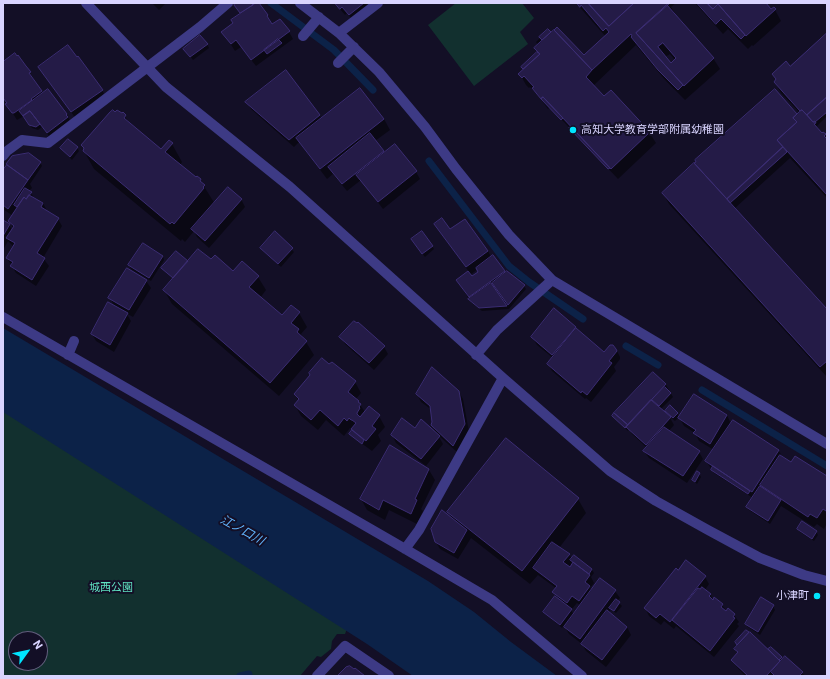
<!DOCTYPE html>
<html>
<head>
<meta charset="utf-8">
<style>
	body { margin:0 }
	#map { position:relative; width:830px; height:679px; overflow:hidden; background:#130f26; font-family:Roboto,sans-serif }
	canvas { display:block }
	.frame { position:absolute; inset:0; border:4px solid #d9d4ff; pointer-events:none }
	.north { position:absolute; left:8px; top:631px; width:40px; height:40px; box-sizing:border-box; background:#130f26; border:1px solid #625e7d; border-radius:50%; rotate:57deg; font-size:11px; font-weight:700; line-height:16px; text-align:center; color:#d9d4ff }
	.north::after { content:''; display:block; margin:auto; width:14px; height:18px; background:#00e5ff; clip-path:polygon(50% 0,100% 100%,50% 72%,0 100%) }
</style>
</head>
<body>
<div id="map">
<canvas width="830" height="679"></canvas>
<div class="frame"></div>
<div class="north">N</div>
</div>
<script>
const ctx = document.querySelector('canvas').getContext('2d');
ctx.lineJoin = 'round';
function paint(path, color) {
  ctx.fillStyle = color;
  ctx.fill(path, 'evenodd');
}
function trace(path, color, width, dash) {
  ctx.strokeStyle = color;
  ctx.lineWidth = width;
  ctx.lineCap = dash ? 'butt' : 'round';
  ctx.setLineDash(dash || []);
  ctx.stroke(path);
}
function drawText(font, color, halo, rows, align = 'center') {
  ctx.font = font + ' Roboto,"Noto Sans JP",sans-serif';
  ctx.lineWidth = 4;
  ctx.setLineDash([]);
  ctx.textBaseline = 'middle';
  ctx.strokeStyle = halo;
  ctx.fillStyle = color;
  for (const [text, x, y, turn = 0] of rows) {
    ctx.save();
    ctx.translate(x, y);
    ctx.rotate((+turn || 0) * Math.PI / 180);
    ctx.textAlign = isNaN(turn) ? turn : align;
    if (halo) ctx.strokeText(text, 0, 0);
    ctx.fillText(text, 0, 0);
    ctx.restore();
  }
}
paint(new Path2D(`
	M456 3H522L534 18 520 32 528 44 474 86 428 25Z
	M3 403 348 626 345 634H337L332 641 331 649 321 657 317 656 300 676H3ZM16 639H40V663H16Z`), '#12302f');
paint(new Path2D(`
	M3 328 428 581 474 612 511 642 557 676H413L367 644 3 412Z`), '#0c2248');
paint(new Path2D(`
	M152 3H166L159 10Z
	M238 3H250L252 6 258 3 267 15 271 23 270 24 289 32 293 39 256 66 241 47 235 51 223 32 234 23 241 14 237 9Z
	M335 3H371L354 22 347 13 345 15Z
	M576 3H676L671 7 676 15 713 58 720 69 685 100 666 81 636 45 593 86 604 97 649 132 656 143 618 179 564 122 549 108 548 109 536 93 530 87 529 88 526 85 520 74 524 70 522 67 538 53 535 48 538 45 536 42 548 30 551 34 584 56 606 37ZM670 54 675 60 671 64 665 57Z
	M695 3H764L771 10 774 8 781 21 753 46 752 45 748 49 728 29 723 34Z
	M827 35V116L817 126 821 133 825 135 827 138V198L790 158 734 209 827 310V377L669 204 663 193 774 90 797 115 800 113 781 93 775 82 777 80 773 74 790 67Z
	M207 44 209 48 193 60 187 52Z
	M18 56 30 73 34 80V81L43 94 66 114 71 122 52 140 42 127 38 130 32 128 24 116 17 120 3 98V63Z
	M39 67 102 90 106 98 76 119Z
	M286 71 322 119H384L390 130 375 141 385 154 416 172 420 179 383 209 361 180 347 191 333 174 327 179 299 142 294 147 251 109 247 102Z
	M115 113 123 114 131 125 162 150 172 144 182 162 180 165 197 179 200 180 215 204 241 199 245 207 209 248 197 237 194 231 185 242 182 239 181 241 94 169 84 151 85 149 82 146Z
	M61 148H77L79 151 72 160Z
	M40 162 42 166 30 184 32 188 29 191 33 196 32 197 43 203 47 211 58 219 62 226 43 258 49 266 36 286 16 273 7 258 14 247 8 241 3 250V221L9 225 12 230 13 228 10 221 13 216 3 209V172L8 165Z
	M440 231H450L488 251 491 257 506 273 524 286 526 289 509 309 482 311 471 302 457 280 469 272ZM478 269 479 272 472 278 470 275Z
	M275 232 294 252 281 267 263 251 261 248Z
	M412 240 432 246 434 249 425 257Z
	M163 256 164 260 151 281 131 269 129 265Z
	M187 261H211L233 273 258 277 266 290 260 298 282 317 291 306 299 313 307 327 301 334 314 355 279 396 172 304 164 290 174 279 163 268Z
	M146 281 151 288 133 317 126 313 131 321 114 352 96 341 92 334 115 307 110 298Z
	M575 327 604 353 616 349 620 357V359L614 367 616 371 591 402 586 398 585 399 552 371 548 364 553 358 537 345 532 337Z
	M341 337 384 347 388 354 374 370 345 344Z
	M653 374 666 385 673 397 661 409 669 416 666 411 677 413 680 418 727 415 731 424 733 421 779 451 783 458 791 464 827 477V523L824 529 817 524 814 527 781 506 770 524 749 510 747 507 753 498 714 473 706 461 714 450 699 441 695 433 684 426 679 417 675 421 669 416 674 425 668 432 699 452 703 459 687 483 649 458 644 451 647 448 632 434 629 429 628 431 613 416Z
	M355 382 361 393 356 399 365 412 379 416 385 427 378 435 381 441 372 451 353 437 351 434 353 431 350 428 344 436 326 420 318 430 301 416 295 405 299 401 295 395Z
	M459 392 463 399 469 432 457 452 438 435 443 444 426 466 396 443 392 435 416 429 437 435 432 425 433 422 432 410 421 402 417 394Z
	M429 470 435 480 421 509 423 511 417 524 389 510 385 520 367 510 361 499Z
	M699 474 701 477 697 484 693 480Z
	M578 499 586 513 559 548 569 554 572 559 574 556 592 570 594 573 591 577 594 583 590 588 592 591H615L620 598 617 601 622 606 616 613 611 609 609 613 627 627 631 635 606 667 586 651 582 644 569 634 565 627 569 622 568 620 562 628 547 615 545 612 556 597 554 592 556 588 538 575 530 584 471 538 458 559 440 549 436 542 452 519 448 512ZM577 603 581 606 574 615 571 610Z
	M798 529 816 532 818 535 814 541 800 532Z
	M678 571 705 577 709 584 705 590 710 594 713 600 722 605 727 612 734 615 739 622 737 624 739 626 714 657 676 626 674 629 664 621 661 625 649 616 645 608Z
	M761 599 773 606 775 610 760 635 748 627 746 624Z
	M748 633 772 654 770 649 771 648 783 661 806 676H745L737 667 732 660 738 653 735 649 738 646 736 642Z`), '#0007');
trace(new Path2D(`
	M271 3 334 50 373 90
	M429 161 509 266 529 282 583 319
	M626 346 658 365
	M702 390 827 466
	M240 676 249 674`), '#0c2248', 7);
const building = new Path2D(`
	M237 3H251L253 5 240 13 234 5Z
	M256 3H259L268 15 267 16 272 24 280 19 290 31 251 60 236 40 231 44 221 32 233 23 231 20Z
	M335 3H364L349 15 342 7 340 9Z
	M577 3H588L609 26 634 3H670L636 33 683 85 678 90 658 70 631 37 632 36 631 34 592 70 554 30 557 27 584 55 609 32 606 28 603 31 581 5 580 7Z
	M588 3H634L609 26Z
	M697 3H707L713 9 718 4 745 35 741 39 721 19 716 24Z
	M707 3H766L771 9 774 7 776 9 746 36 718 4 713 9Z
	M667 5 714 58 684 86 636 33ZM663 43 676 58 671 63 658 47Z
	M548 29 551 32 542 40 539 37Z
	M554 30 592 70 586 77 604 96 611 90 650 132 611 169 543 97 541 99 532 88 534 87 524 76 522 78 518 74 540 54 534 48Z
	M827 33V97L807 115 802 110 800 111 774 82 776 79 772 74 786 61 790 66Z
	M200 35 208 44 190 57 183 49Z
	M278 39 282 43 267 54 264 50Z
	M68 45 77 57 78 56 103 90 71 112 38 67Z
	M537 52 540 54 523 69 521 67Z
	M15 53 17 56 18 55 26 66 31 72 29 73 42 91 31 99 32 100 14 113H12L5 104 7 103 3 98V62Z
	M286 70 320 115 289 140 245 102Z
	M360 88 384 119 320 169 296 138Z
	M48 89 67 114 66 115 68 117 47 133 30 111 23 116 19 111Z
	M775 89 797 114 793 118 797 122 777 140 783 147 727 199 694 163 696 162 695 160Z
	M543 97 563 118 561 120 541 99Z
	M827 97V112L815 122H813L807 115Z
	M113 110 115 112 117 110 122 113 123 112 126 115 124 118 161 149 169 140 173 143 165 152 196 177 197 176 201 179 200 181 205 185 203 187 204 188 174 224 172 222 170 224 83 151 84 148 81 145 110 112Z
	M802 110 813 122 815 121 816 123 814 124 822 133 823 132 826 134 824 136 827 139V195L777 140 797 122 793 118Z
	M30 111 40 124 36 127 29 125 23 116Z
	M571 127 610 168 608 169 569 128Z
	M370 133 384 151 342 184 328 167Z
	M68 139 78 147 70 157 60 148Z
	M395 144 417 171 378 202 356 175Z
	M783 147 787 152 730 203 727 199Z
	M29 153 41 162 28 180 6 164 12 156Z
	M694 163 827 309V361L820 367 662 193Z
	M7 165 28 180 8 209 3 205V170Z
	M228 187 242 199 205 241 191 229Z
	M25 188 32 192 26 199 24 197 17 207 14 205Z
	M29 195 43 203 41 207 59 218 37 253 45 258 32 280 10 266 13 262 6 258 15 243 6 238 14 226 8 221 24 197 26 199Z
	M442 218 450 229 465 219 488 251 466 267 434 224Z
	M3 220 10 224 3 236Z
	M275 231 293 248 278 264 260 248Z
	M422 231 433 246 422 254 411 239Z
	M143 243 163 256 149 278 128 265Z
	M198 249 211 259 215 255 233 271 242 261 259 276 249 287 282 315 291 305 300 312 291 323 299 329 297 332 307 341 270 383 163 290Z
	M176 251 188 261 173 278 161 268Z
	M493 255 505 271 469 297 456 280 468 271 472 276 478 272 476 268Z
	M127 268 147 280 129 310 108 298Z
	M507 271 525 285 508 305 492 283Z
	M491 283 507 306 479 308 468 299Z
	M108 302 128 313 110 345 91 334Z
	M554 308 576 327 552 355 531 337Z
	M354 321 357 323 358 322 385 346 369 363 339 337Z
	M576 328 604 352 610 345H613L616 349 617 351 609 361 612 363 587 395 582 391 581 393 547 364Z
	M322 358 329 364 332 362 356 381 348 392 359 401 358 402 361 404 359 407 360 408 357 413V414L360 417 369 406 380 415 372 426 376 429 366 441 351 429 356 423 352 420H351L349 418 347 421 344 418 338 426 320 410 311 420 294 405 299 399 294 394 310 375 309 373Z
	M432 367 459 391 465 424 453 446 431 425 432 422 430 406 416 394Z
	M653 372 666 384 628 425 614 413Z
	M665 387 671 393 659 406 652 400Z
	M694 394 727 415 710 444 693 433 696 430 678 418Z
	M651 400 671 417 646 445 626 427Z
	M670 405 678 413 673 418 665 411Z
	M614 413 628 425 625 428 612 416Z
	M402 418 415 428 421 419 440 436 421 459 391 435Z
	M733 420 779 450 752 492 705 461Z
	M664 427 700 451 683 476 643 451Z
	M352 430 364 440 362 444 349 434Z
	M506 438 579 498 522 571 447 512Z
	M390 445 429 469 415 499 417 500 411 514 383 500 379 510 360 499Z
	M780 455 791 462 795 456 827 476V509L826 511 823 509 817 518 810 514 808 517 760 485Z
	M713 466 750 491 748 494 711 470Z
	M697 471 700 473 695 482 692 480Z
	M760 486 781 500 768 521 746 507Z
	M442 510 467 530 454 553 435 542 431 529Z
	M802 521 817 531 812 539 797 529Z
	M552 542 570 554 563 562 570 567 573 562 590 575 585 582 590 586 579 601 572 596 567 603 552 592 557 586 533 568Z
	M574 555 592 569 589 574 570 560Z
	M686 560 706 576 670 622 660 614 656 618 644 608 676 568 678 570Z
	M600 578 616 590 580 639 564 627Z
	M702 587 711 594 709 596 713 600 714 597 723 604 721 607 726 611 728 608 735 614 733 617 735 618 710 651 672 620 698 588 700 589Z
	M555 596 572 609 560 625 543 612Z
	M761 597 774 605 758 632 745 624Z
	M616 599 620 602 614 611 609 608Z
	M607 610 627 627 602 660 581 644Z
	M746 630 749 632 737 645 735 642Z
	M750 632 780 661 766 676H748L731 660 738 652 734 649Z
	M771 647 782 657 779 660 768 649Z
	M785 656 803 672 799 676H775L771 672Z
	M350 666 354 669 355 668 365 676H337L346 667Z`);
paint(building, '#241b47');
trace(building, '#3b2d73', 1);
trace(new Path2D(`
	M86 3 166 87 290 187 503 378 610 471 656 501 708 530 760 558 804 575 827 581
	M300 3 339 33 379 72 425 127 456 169 509 235 552 280 827 444
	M339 33 378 3
	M303 36 319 17
	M338 63 354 47
	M3 156 7 151 22 140 48 143 200 27 228 3
	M3 317 395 543 492 600 582 676
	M68 355 74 341
	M476 355 497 330 552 280
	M405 549 419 530 503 378
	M317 676 345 646 389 676`), '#3d3a85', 10);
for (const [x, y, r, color] of [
	[573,130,4,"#00e5ff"],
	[817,596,4,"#00e5ff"]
]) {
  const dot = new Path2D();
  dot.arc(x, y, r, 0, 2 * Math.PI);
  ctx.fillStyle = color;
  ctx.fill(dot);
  trace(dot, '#130f26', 1.5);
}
drawText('11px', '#d9d4ff', '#130f26', [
	["高知大学教育学部附属幼稚園",581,130],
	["小津町",809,596,"right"]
], 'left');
drawText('11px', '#5fe0c0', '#130f26', [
	["城西公園",111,588]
]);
drawText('italic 12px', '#62b6ff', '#130f26', [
	["江ノ口川",242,531,29]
]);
</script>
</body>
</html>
